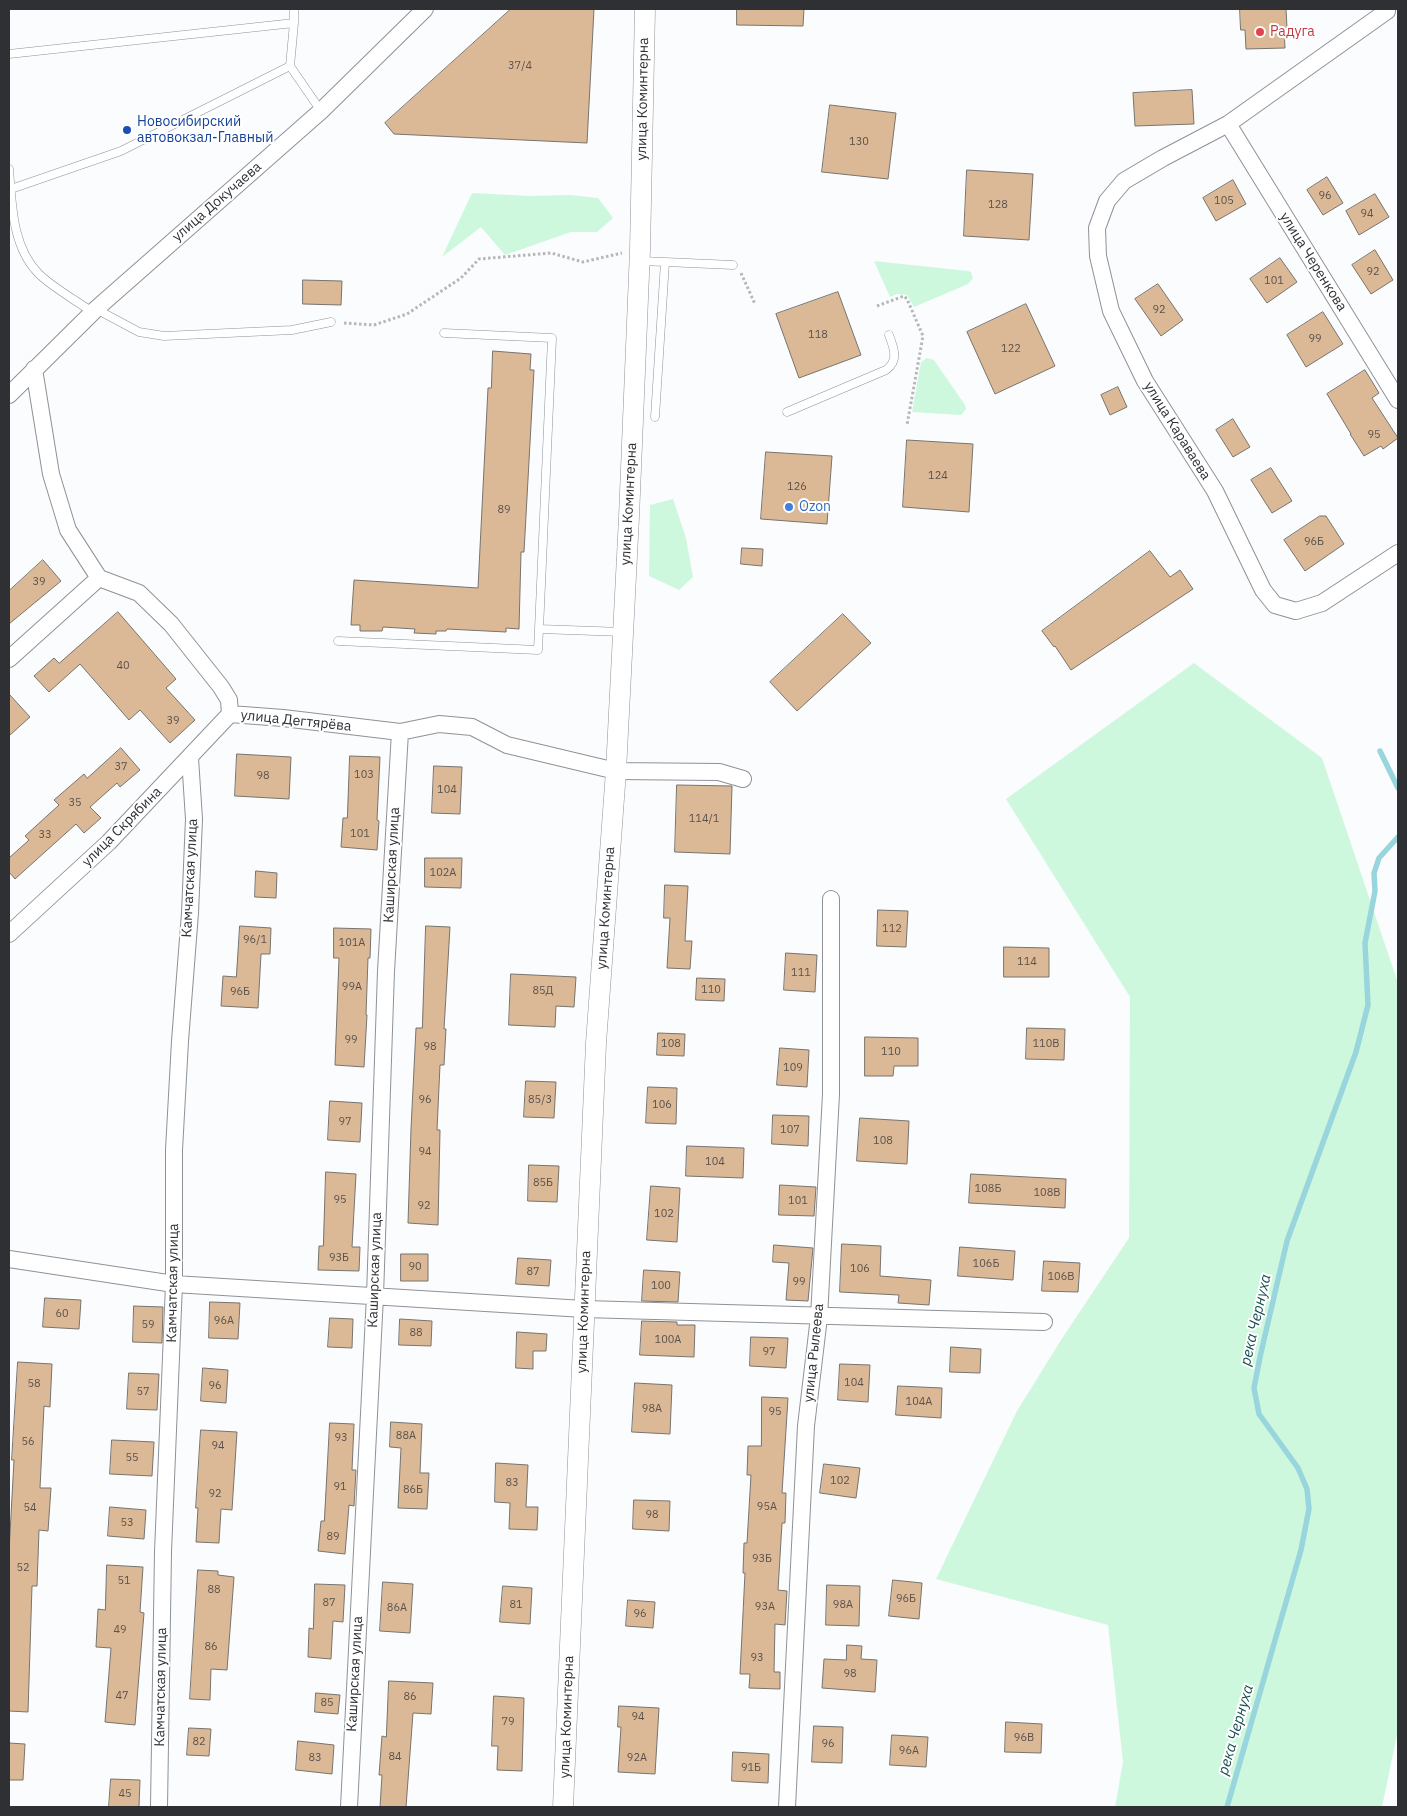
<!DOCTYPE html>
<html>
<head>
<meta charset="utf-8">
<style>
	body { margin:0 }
	#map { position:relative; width:1407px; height:1816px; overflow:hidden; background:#fafcfe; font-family:"IBM Plex Sans",sans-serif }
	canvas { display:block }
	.frame { position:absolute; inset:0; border:10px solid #2f3033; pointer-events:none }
</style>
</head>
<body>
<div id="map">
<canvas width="1407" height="1816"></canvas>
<div class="frame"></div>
</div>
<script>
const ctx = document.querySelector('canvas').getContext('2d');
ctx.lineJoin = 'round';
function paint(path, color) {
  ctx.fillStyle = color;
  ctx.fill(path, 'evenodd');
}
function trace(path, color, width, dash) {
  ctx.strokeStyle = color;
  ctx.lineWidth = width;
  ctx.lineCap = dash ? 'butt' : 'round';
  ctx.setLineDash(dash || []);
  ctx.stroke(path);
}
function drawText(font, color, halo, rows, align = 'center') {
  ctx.font = font + ' "IBM Plex Sans",sans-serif';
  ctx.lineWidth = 4;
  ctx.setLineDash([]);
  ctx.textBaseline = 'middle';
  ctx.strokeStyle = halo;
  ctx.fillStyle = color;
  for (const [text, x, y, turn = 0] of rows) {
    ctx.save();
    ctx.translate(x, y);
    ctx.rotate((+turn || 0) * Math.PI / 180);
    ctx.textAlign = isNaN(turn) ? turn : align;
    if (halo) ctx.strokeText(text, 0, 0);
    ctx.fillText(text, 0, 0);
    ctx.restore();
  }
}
paint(new Path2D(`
	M472 193 529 196 570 195 598 198 613 218 597 232H571L505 255 481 227 442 257Z
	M874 261 968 271 971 272 973 278 968 284 914 307 907 295 897 294 890 297Z
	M927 358 934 360 965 405 966 409 961 415 912 412 921 362Z
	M673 499 686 538 693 577 679 590 649 576 650 505Z
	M1194 663 1322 758 1398 983V1730L1382 1807H1115L1123 1762 1108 1625 936 1579 1017 1411 1061 1340 1129 1238 1130 997 1006 799Z`), '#cef8de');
trace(new Path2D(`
	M1380 751 1398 788
	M1227 1807 1301 1550 1309 1509 1307 1489 1298 1468 1259 1414 1254 1388 1260 1357 1287 1241 1356 1052 1368 1005 1365 943 1375 891 1374 873 1379 858 1398 837`), '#99d5dc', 5.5);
const building = new Path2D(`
	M511 9H594L587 143 394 134 385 123Z
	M737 9H804L803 26 737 25Z
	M1240 9H1286L1287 28H1284L1285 48 1246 49 1245 30H1241Z
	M1192 90 1194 124 1135 126 1133 93Z
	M830 105 896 113 888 179 822 172Z
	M967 170 1033 174 1029 240 964 236Z
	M1327 177 1343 203 1323 215 1307 190Z
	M1233 180 1246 204 1216 221 1203 198Z
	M1375 194 1389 217 1359 235 1346 211Z
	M1375 250 1393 280 1371 294 1352 265Z
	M1280 258 1297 282 1267 303 1250 279Z
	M303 280 342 281 341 305 303 304Z
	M1158 284 1183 320 1161 336 1135 299Z
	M838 292 861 355 799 378 776 314Z
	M1026 304 1055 366 995 394 967 332Z
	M1323 312 1343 344 1306 367 1287 335Z
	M493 351 531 354 530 370H534L524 552H521L519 629 506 628V632L447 629 446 631H436V634L414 633 415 629 383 627 382 631H360V625H351L354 580 478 588 488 388H491Z
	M1365 370 1379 393 1372 398 1398 438 1383 449 1381 446 1364 456 1350 434H1351L1327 394Z
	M1118 387 1127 407 1110 415 1101 395Z
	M1233 419 1250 447 1233 457 1216 430Z
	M907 440 973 444 969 512 903 507Z
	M766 452 832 456 827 524 761 519Z
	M1271 468 1292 501 1272 513 1251 480Z
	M1320 516H1326L1344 544 1305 571 1284 540Z
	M742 548 763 549 762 566 741 564Z
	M1150 551 1170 577 1180 570 1193 589 1071 670 1055 646 1054 647 1042 631Z
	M43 560 61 581 9 624V591Z
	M118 612 176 679 166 688 195 720 170 743 140 710 129 720 80 664 49 692 34 676 54 658 59 663Z
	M843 614 871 643 797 711 770 682Z
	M9 694 30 717 9 736Z
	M121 748 140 770 120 787 117 783 90 807 101 818 84 833 76 824 15 879 9 872V858L29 840 25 836 59 805 54 800 84 774 87 778Z
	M237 754 291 757 289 799 235 796Z
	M350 756 380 757 377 820 379 821 377 850 341 847 343 818H347Z
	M434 766 462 767 460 814 432 813Z
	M677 785 732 786 730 854 675 852Z
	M425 858H462L461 888 425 887Z
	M256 871 277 873 276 898 255 897Z
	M665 885 688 886 685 941H692L690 969 667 968 670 918H664Z
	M878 910 908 911 906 947 877 946Z
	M240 926 271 928 270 954H261L258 1008 221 1006 223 976 236 977Z
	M426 926 450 927 444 1029H446L444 1065H440L437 1130H440L438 1225 408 1223 411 1129 416 1028H422Z
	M334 928 371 929 370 958H368L366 1015H367L364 1067 335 1065 339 958H334Z
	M1004 947 1049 948V977H1004Z
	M786 953 817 955 815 992 784 990Z
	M511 974 576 977 574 1007 556 1006 555 1027 509 1025Z
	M697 978 725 979 724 1001 696 1000Z
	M1027 1028 1065 1029 1064 1060 1026 1059Z
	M658 1033 685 1034 684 1056 657 1055Z
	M865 1037 918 1038V1066H894L893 1076H865Z
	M780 1048 809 1050 807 1087 777 1085Z
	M526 1081 556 1082 554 1118 524 1117Z
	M648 1087 677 1088 676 1124 646 1123Z
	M330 1101 362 1103 360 1142 328 1140Z
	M773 1115 809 1116 808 1146 772 1144Z
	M860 1118 909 1121 907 1164 857 1161Z
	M687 1146 744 1148 743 1178 686 1176Z
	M529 1165 559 1166 557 1202 528 1201Z
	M326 1172 356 1174 352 1247H360L359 1271 318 1270 319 1246H323Z
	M971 1174 1066 1179 1065 1208 969 1203Z
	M780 1185 816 1187 814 1216 779 1215Z
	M651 1186 680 1188 677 1242 647 1240Z
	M842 1244 881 1246 880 1276 931 1280 929 1305 898 1303 899 1295 840 1292Z
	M774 1245 813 1248 808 1301 786 1300 789 1263 773 1262Z
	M960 1247 1015 1251 1013 1280 958 1276Z
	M401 1254H428V1281H401Z
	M518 1258 551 1260 549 1286 516 1284Z
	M1044 1261 1080 1263 1078 1292 1042 1291Z
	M644 1270 680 1272 678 1302 642 1301Z
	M45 1298 81 1300 79 1329 43 1327Z
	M210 1302 240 1303 238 1339 209 1338Z
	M134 1306 163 1307 162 1343 133 1342Z
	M330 1318 353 1319 352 1348 328 1347Z
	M400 1319 432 1321 431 1346 399 1345Z
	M642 1321 677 1322V1325H695L694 1357 640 1355Z
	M517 1332 547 1334 546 1351H533V1369L516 1368Z
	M751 1337 788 1338 786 1368 750 1366Z
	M951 1347 981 1349 980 1373 950 1372Z
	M18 1362 52 1364 50 1407 44 1406 40 1488H51L48 1531 39 1530 37 1586H32L28 1712 9 1711V1552L14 1460H12Z
	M840 1364 870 1365 868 1402 838 1400Z
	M203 1368 228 1370 226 1403 201 1401Z
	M129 1373 159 1374 157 1410 127 1409Z
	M635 1383 672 1385 670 1434 632 1432Z
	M898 1386 942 1388 941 1418 896 1415Z
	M762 1397 788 1398 782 1493H786L785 1523H782L778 1590 787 1591 785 1625 775 1624 774 1672H780V1689L749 1688 750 1674H740L745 1573H743L744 1543H747L751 1475H747L748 1446H761Z
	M391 1422 422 1424 420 1473H429L427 1509 398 1508 401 1448 390 1447Z
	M330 1423 354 1424 352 1470H356L354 1506 349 1505 345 1554 318 1551 321 1521H324Z
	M201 1430 237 1432 232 1510 221 1509 219 1543 196 1542 198 1508H196Z
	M112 1440 154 1442 152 1476 110 1474Z
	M496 1463 528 1465 526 1507H538L537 1530 509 1529 510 1503 495 1502Z
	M824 1464 860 1468 856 1498 820 1493Z
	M634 1500 670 1501 669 1531 633 1529Z
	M110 1507 146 1510 144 1539 108 1536Z
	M107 1565 143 1567 140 1612 144 1613 135 1725 105 1722 111 1648 96 1647 98 1609 105 1610Z
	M198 1570 218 1571V1575L234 1577 227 1670 211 1669 210 1700 190 1699Z
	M893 1580 922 1583 919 1619 889 1616Z
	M383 1582 413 1584 410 1633 380 1631Z
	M315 1584 345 1585 343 1622 333 1621 331 1659 308 1657 309 1628 313 1629Z
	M827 1585 860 1586 859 1626 826 1625Z
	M503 1586 532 1588 530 1624 500 1622Z
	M628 1600 655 1602 653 1628 626 1626Z
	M847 1645 862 1646 861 1659 877 1660 875 1692 822 1688 824 1659 846 1660Z
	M389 1681 433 1683 431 1714 413 1713 406 1807H380L382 1775H379L382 1736 386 1737Z
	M316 1693 340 1695 338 1714 315 1712Z
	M494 1696 524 1698 522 1771 497 1770 498 1746H492Z
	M619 1706 659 1708 655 1774 618 1772 621 1727H618Z
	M1006 1722 1042 1724 1041 1753 1005 1752Z
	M814 1726 843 1727 842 1763 812 1762Z
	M189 1728 211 1729 209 1756 187 1755Z
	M892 1735 928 1737 926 1767 890 1765Z
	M298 1741 334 1745 332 1774 296 1770Z
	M9 1743 25 1744 23 1780H9Z
	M733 1752 769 1754 768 1783 732 1781Z
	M111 1779 140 1780 139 1807H109Z`);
paint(building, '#dcb996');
trace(building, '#77736e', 1);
const service = new Path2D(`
	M294 9V23
	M9 54 294 23 290 66 321 111
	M9 169C12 205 12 247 39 274 52 287 77 301 92 312
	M11 189 121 151 290 66
	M641 261 665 262 655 417
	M665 262 733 265
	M96 309 139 332 164 336 292 330 331 322
	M444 333 552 338 539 629 623 632
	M787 412 886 370C899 361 894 348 889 335
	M338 641 538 650 539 629`);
const minor = new Path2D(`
	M1387 9V11L1228 124 1163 158 1124 181 1107 201 1097 228 1098 256 1111 311 1145 381 1215 491 1263 590 1275 605 1296 611 1322 603 1398 553
	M1228 124 1398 400
	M34 369 51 474 68 530 99 578 139 593 171 624 221 687 229 700 230 714 283 718 400 732 439 724 472 727 507 745 616 771 719 772 743 779
	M9 395 96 309 321 111 425 9
	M9 659 99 578
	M9 934 109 842 230 714
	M9 1259 174 1284 584 1309 1044 1322
	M159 1807 163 1552 174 1284V1150L180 1041 190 913 194 819 190 758
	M349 1807 375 1296 386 971 400 732
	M787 1807 806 1426 819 1317 831 1094V899`);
const tertiary = new Path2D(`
	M563 1807 596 1043 616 771 629 517 640 250 645 9`);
trace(service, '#8e9297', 9);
trace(minor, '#8e9297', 18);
trace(tertiary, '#8e9297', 21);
trace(new Path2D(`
	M741 273 755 304
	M877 306 904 296 907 299 923 336 907 425
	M344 323 374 325 407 314 461 278 479 259 551 253 583 262 622 253`), '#b5b7b9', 3, [2.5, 2.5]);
trace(service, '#fff', 8);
trace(minor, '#fff', 16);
trace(tertiary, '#fff', 20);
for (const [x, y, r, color] of [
	[1260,32,5,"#e0444e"],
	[127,130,5,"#1a4fb4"],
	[789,507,5,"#3f7fe0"]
]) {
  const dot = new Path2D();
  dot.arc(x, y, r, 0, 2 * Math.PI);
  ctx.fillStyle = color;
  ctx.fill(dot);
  trace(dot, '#fff', 2);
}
drawText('11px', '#5a524c', null, [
	["37/4",520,66],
	["130",859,142],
	["96",1325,196],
	["105",1224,201],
	["128",998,205],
	["94",1367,214],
	["92",1373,272],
	["101",1274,281],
	["92",1159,310],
	["118",818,335],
	["99",1315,339],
	["122",1011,349],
	["95",1374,435],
	["124",938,476],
	["126",797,487],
	["89",504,510],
	["96Б",1314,542],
	["39",39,582],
	["40",123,666],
	["39",173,721],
	["37",121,767],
	["103",364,775],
	["98",263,776],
	["104",447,790],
	["35",75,803],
	["114/1",704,819],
	["101",360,834],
	["33",45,835],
	["102А",443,873],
	["112",892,929],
	["96/1",255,940],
	["101А",352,943],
	["114",1027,962],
	["111",801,973],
	["99А",352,987],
	["110",711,990],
	["85Д",543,991],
	["96Б",240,992],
	["99",351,1040],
	["108",671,1044],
	["110В",1046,1044],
	["98",430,1047],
	["110",891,1052],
	["109",793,1068],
	["96",425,1100],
	["85/3",540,1100],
	["106",662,1105],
	["97",345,1122],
	["107",790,1130],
	["108",883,1141],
	["94",425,1152],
	["104",715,1162],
	["85Б",543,1183],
	["108Б",988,1189],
	["108В",1047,1193],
	["95",340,1200],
	["101",798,1201],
	["92",424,1206],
	["102",664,1214],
	["93Б",339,1258],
	["106Б",986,1264],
	["90",415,1267],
	["106",860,1269],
	["87",533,1272],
	["106В",1061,1277],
	["99",799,1282],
	["100",661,1286],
	["60",62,1314],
	["96А",224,1321],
	["59",148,1325],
	["88",416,1333],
	["100А",668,1340],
	["97",769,1352],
	["104",854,1383],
	["58",34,1384],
	["96",215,1386],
	["57",143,1392],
	["104А",919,1402],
	["98А",652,1409],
	["95",775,1412],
	["88А",406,1436],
	["93",341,1438],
	["56",28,1442],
	["94",218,1446],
	["55",132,1458],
	["102",840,1481],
	["83",512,1483],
	["91",340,1487],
	["86Б",413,1490],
	["92",215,1494],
	["95А",767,1507],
	["54",30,1508],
	["98",652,1515],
	["53",127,1523],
	["89",333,1537],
	["93Б",762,1559],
	["52",23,1568],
	["51",124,1581],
	["88",214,1590],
	["96Б",906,1599],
	["87",329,1603],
	["81",516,1605],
	["98А",843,1605],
	["93А",765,1607],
	["86А",397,1608],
	["96",640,1614],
	["49",120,1630],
	["86",211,1647],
	["93",757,1658],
	["98",850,1674],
	["47",122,1696],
	["86",410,1697],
	["85",327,1703],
	["94",638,1717],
	["79",508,1722],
	["96В",1024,1738],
	["82",199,1742],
	["96",828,1744],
	["96А",909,1751],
	["84",395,1757],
	["83",315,1758],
	["92А",637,1758],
	["91Б",751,1768],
	["45",125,1794]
]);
drawText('14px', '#be3a42', '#fff', [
	["Радуга",1270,32]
], 'left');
drawText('14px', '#2f3033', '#fff', [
	["улица Коминтерна",643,99,-89],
	["улица Докучаева",217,202,-41],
	["улица Черенкова",1313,262,58],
	["улица Караваева",1177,431,58],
	["улица Коминтерна",629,504,-87],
	["улица Дегтярёва",296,721,6],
	["улица Скрябина",122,827,-45],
	["Каширская улица",392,865,-87],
	["Камчатская улица",190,878,-87],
	["улица Коминтерна",606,908,-86],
	["Каширская улица",375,1270,-88],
	["Камчатская улица",173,1283,-89],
	["улица Коминтерна",584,1312,-88],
	["улица Рылеева",814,1353,-84],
	["Каширская улица",355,1674,-87],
	["Камчатская улица",161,1687,-89],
	["улица Коминтерна",567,1717,-88]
]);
drawText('14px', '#164399', '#fff', [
	["Новосибирский",137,122],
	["автовокзал-Главный",137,138]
], 'left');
drawText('14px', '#366cbe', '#fff', [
	["Ozon",799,507]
], 'left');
drawText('italic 15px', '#174c51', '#fff', [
	["река Чернуха",1256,1320,-77],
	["река Чернуха",1236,1730,-74]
]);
</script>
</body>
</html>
